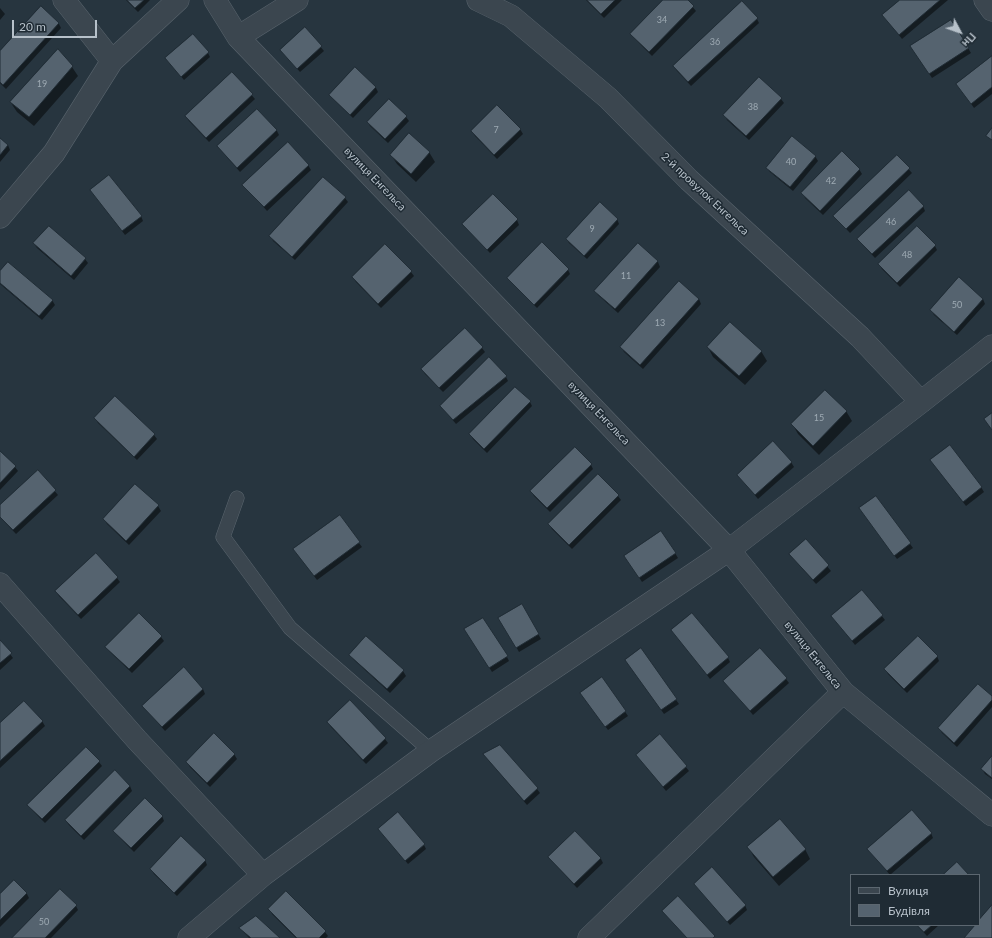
<!DOCTYPE html>
<html>
<head>
<meta charset="utf-8">
<style>
	body { margin:0 }
	#map { position:relative; width:992px; height:938px; overflow:hidden; background:#27353f; font-family:Lato,sans-serif }
	canvas { display:block }
	.legend { position:absolute; left:850px; top:874px; width:130px; height:52px; box-sizing:border-box; background:#1f2b34; border:1px solid #5c6770; margin:0; padding:5px 7px; list-style:none; font-size:12px; color:#b7c1ca }
	.legend li { display:flex; align-items:center; gap:8px; height:20px }
	.legend b { width:20px; border:1px solid #5c6770 }
	.north { position:absolute; left:940px; top:12px; width:40px; height:40px; -webkit-text-stroke:3px #1f2b34; paint-order:stroke; rotate:131deg; font-size:11px; font-weight:700; line-height:16px; text-align:center; color:#b7c1ca }
	.north::after { content:''; display:block; margin:auto; width:14px; height:18px; background:#b7c1ca; clip-path:polygon(50% 0,100% 100%,50% 72%,0 100%) }
	.scale { position:absolute; left:12px; top:20px; width:85px; height:18px; box-sizing:border-box; border:2px solid #b7c1ca; border-top:0; padding-left:5px; font-size:12px; line-height:14px; white-space:nowrap; color:#b7c1ca; -webkit-text-stroke:3px #1f2b34; paint-order:stroke }
</style>
</head>
<body>
<div id="map">
<canvas width="992" height="938"></canvas>
<ul class="legend">
<li><b style="height:5px;background:#3b464f"></b>Вулиця</li>
<li><b style="height:11px;background:#55636f"></b>Будівля</li>
</ul>
<div class="north">Пн</div>
<div class="scale">20 m</div>
</div>
<script>
const ctx = document.querySelector('canvas').getContext('2d');
ctx.lineJoin = 'round';
function paint(path, color) {
  ctx.fillStyle = color;
  ctx.fill(path, 'evenodd');
}
function trace(path, color, width, dash) {
  ctx.strokeStyle = color;
  ctx.lineWidth = width;
  ctx.lineCap = dash ? 'butt' : 'round';
  ctx.setLineDash(dash || []);
  ctx.stroke(path);
}
function drawText(font, color, halo, rows, align = 'center') {
  ctx.font = font + ' Lato,sans-serif';
  ctx.lineWidth = 3;
  ctx.setLineDash([]);
  ctx.textBaseline = 'middle';
  ctx.strokeStyle = halo;
  ctx.fillStyle = color;
  for (const [text, x, y, turn = 0] of rows) {
    ctx.save();
    ctx.translate(x, y);
    ctx.rotate((+turn || 0) * Math.PI / 180);
    ctx.textAlign = isNaN(turn) ? turn : align;
    if (halo) ctx.strokeText(text, 0, 0);
    ctx.fillText(text, 0, 0);
    ctx.restore();
  }
}
paint(new Path2D(`
	M126 0H150L138 12Z
	M586 0H622L604 18Z
	M665 0H687L696 11 652 56 634 38 631 34Z
	M902 0H948L902 39 883 15Z
	M0 8 5 14 0 20Z
	M41 8 59 24 61 28 6 89 0 83V53Z
	M757 19 759 23 691 86 677 71 674 66Z
	M305 28 324 51 300 72 284 54Z
	M968 48 971 53 932 78 914 51Z
	M208 53 210 57 184 80 166 59Z
	M992 58V94L974 108 960 88Z
	M72 67 78 76 34 126 17 112 11 103Z
	M355 68 376 88 378 92 353 118 333 99 330 95Z
	M232 73 255 99 209 142 189 121 186 116Z
	M759 78 781 99 784 103 749 140 727 120 725 115Z
	M257 110 277 131 279 135 240 172 218 147Z
	M406 117 409 121 388 143 370 126 368 122Z
	M520 129 523 134 497 159 475 136 472 131Z
	M0 139 8 145 10 150 0 162Z
	M429 152 435 162 416 182 397 164 391 155Z
	M815 156 818 161 793 191 770 172 767 168Z
	M897 156 912 173 850 233 834 216Z
	M308 165 311 170 267 211 244 185Z
	M859 169 862 174 823 215 805 198 803 193Z
	M324 178 345 198 348 202 295 260 273 241 271 236Z
	M94 194 141 216 143 221 125 235Z
	M923 206 925 211 875 258 861 243Z
	M617 219 619 224 587 259 569 243 567 239Z
	M517 220 519 225 490 253 466 228 463 224Z
	M34 244 85 259 88 263 74 280 37 248Z
	M638 244 658 262 660 267 618 313 598 295 595 291Z
	M935 246 937 250 900 287 882 269 879 264Z
	M568 270 570 274 537 308 511 282 508 278Z
	M0 272 52 300 55 305 42 320 0 284Z
	M411 272 414 276 381 308 356 282 353 277Z
	M959 279 983 299 985 304 957 335 934 315 931 310Z
	M679 282 699 299 701 304 643 369 624 352 621 347Z
	M708 347 761 351 767 361 745 385 713 357Z
	M482 348 485 352 443 392 425 374 422 369Z
	M506 377 508 381 456 424 444 410Z
	M115 397 154 435 157 439 137 460 98 423 95 418Z
	M530 402 532 406 487 453 473 439 470 434Z
	M846 411 852 421 819 455 798 434 793 425Z
	M0 452 15 467 18 471 0 490Z
	M791 462 794 467 758 499 738 475Z
	M591 465 593 469 550 512 534 496 531 491Z
	M934 465 981 487 984 492 966 506Z
	M38 471 58 495 16 534 0 517V506Z
	M598 476 618 496 621 500 572 549 552 529 549 524Z
	M135 485 158 506 161 511 129 545 107 524 104 519Z
	M876 497 913 548 897 559 863 513Z
	M806 541 831 571 816 584 793 558Z
	M359 543 362 547 317 580 297 554Z
	M675 553 678 558 642 582 628 560Z
	M96 555 117 578 120 582 81 619 59 596 56 591Z
	M862 591 885 620 855 645 832 616Z
	M522 606 541 639 519 652 500 618Z
	M466 630 507 657 509 661 492 672Z
	M672 630 728 658 730 662 710 679Z
	M161 637 164 641 132 673 109 651 107 647Z
	M366 637 403 671 406 676 390 693 353 659 351 655Z
	M0 641 13 658 0 670Z
	M640 650 679 704 664 714 629 665Z
	M937 656 939 661 907 693 888 674 886 670Z
	M602 678 628 716 608 730 584 698Z
	M786 679 789 683 753 715 725 681Z
	M203 689 205 694 165 731 143 706Z
	M992 698V707L957 747 942 733 939 728Z
	M350 702 385 739 388 743 366 764 331 727 328 722Z
	M42 721 45 726 0 768V725Z
	M660 735 689 771 666 791 637 755Z
	M86 748 99 762 102 766 45 823 31 809 28 805Z
	M234 754 237 759 210 787 190 767 187 762Z
	M484 755 537 789 540 793 527 805Z
	M992 757V779L985 774 982 769Z
	M130 786 132 791 84 840 69 825 66 821Z
	M162 816 164 821 134 852 117 835 114 831Z
	M379 829 424 845 426 849 408 864Z
	M575 833 601 859 603 863 577 888 552 861 549 857Z
	M931 833 933 838 890 875 868 849Z
	M748 847 805 849 810 859 779 886 754 857Z
	M205 860 207 865 177 896 154 874 151 869Z
	M14 882 27 894 29 898 0 927V896Z
	M695 884 745 905 747 910 730 925Z
	M76 906 78 910 51 938H14Z
	M270 909 325 932 328 936 326 938H296L272 914Z
	M917 925H939L927 936Z
	M240 928 279 938H249Z`), '#0007');
const building = new Path2D(`
	M127 0H144L135 8Z
	M587 0H615L601 14Z
	M663 0H688L694 6 649 52 630 34Z
	M900 0H940L899 35 882 15Z
	M742 1 758 18 688 82 673 66Z
	M41 6 59 23 3 85 0 82V51Z
	M951 20 969 48 929 74 910 46Z
	M305 27 322 46 297 69 280 50Z
	M193 34 209 52 181 77 165 58Z
	M58 49 73 66 29 117 10 102Z
	M992 56V87L971 104 956 84Z
	M355 67 376 87 350 115 329 95Z
	M232 72 253 94 206 138 185 116Z
	M759 77 782 98 746 136 723 115Z
	M389 99 407 116 385 139 367 122Z
	M497 105 521 129 494 155 471 131Z
	M257 109 277 130 237 168 217 146Z
	M992 128V140L986 136Z
	M409 133 430 152 411 174 390 155Z
	M792 136 816 156 790 187 766 168Z
	M0 138 8 145 0 155Z
	M288 142 309 165 264 207 242 185Z
	M842 151 860 169 820 211 801 193Z
	M897 155 910 168 846 229 833 216Z
	M109 175 142 216 122 231 90 190Z
	M323 177 346 197 292 257 269 236Z
	M909 190 924 206 872 254 857 239Z
	M493 194 518 219 487 250 462 224Z
	M600 202 618 219 584 256 566 239Z
	M49 226 86 258 71 276 33 243Z
	M917 226 936 245 897 283 878 264Z
	M542 242 569 269 534 305 507 278Z
	M638 243 658 261 615 309 594 291Z
	M385 244 412 271 378 304 352 277Z
	M8 262 53 300 39 316 0 283V271Z
	M959 277 983 299 954 332 930 310Z
	M679 281 699 299 640 365 620 347Z
	M730 322 762 351 739 376 707 347Z
	M465 328 483 347 439 388 421 369Z
	M489 357 507 376 453 420 440 406Z
	M515 387 531 401 484 449 469 434Z
	M825 390 847 411 813 446 791 424Z
	M115 396 155 434 134 457 94 418Z
	M992 413V430L984 419Z
	M773 441 792 462 755 495 737 475Z
	M950 445 982 487 963 502 930 460Z
	M575 447 592 464 547 508 530 491Z
	M0 451 16 466 0 483Z
	M38 470 56 490 13 530 0 517V505Z
	M598 474 619 495 569 545 548 524Z
	M135 484 159 505 126 541 103 519Z
	M876 496 911 543 894 556 859 508Z
	M340 515 360 542 314 576 293 549Z
	M661 531 676 553 639 578 624 556Z
	M806 539 829 565 813 580 789 554Z
	M96 553 118 577 78 615 55 591Z
	M862 590 883 615 852 641 831 616Z
	M522 604 539 634 516 648 498 618Z
	M139 613 162 636 129 669 105 647Z
	M692 613 729 657 707 675 671 630Z
	M483 618 508 656 489 668 464 629Z
	M366 636 404 670 387 689 349 655Z
	M918 636 938 656 904 689 884 669Z
	M0 640 12 653 0 663Z
	M641 648 677 699 661 710 625 660Z
	M760 648 787 678 750 711 723 681Z
	M184 667 203 689 162 727 142 706Z
	M602 677 626 711 605 727 580 693Z
	M978 684 992 696V700L954 743 938 728Z
	M350 700 386 738 363 760 327 722Z
	M24 701 43 721 0 761V723Z
	M214 733 235 754 207 783 186 762Z
	M660 734 687 766 663 787 636 755Z
	M500 745 538 788 524 801 483 754Z
	M86 747 100 761 42 819 27 805Z
	M992 756V778L981 769Z
	M115 770 130 786 81 836 65 820Z
	M145 798 163 816 131 848 113 831Z
	M912 810 932 833 887 871 867 849Z
	M398 812 425 844 405 861 378 829Z
	M780 819 806 849 773 877 747 847Z
	M575 831 601 858 574 884 548 857Z
	M181 836 206 860 174 893 150 869Z
	M957 862 969 875H943Z
	M712 867 746 905 727 922 694 884Z
	M14 880 27 893 0 920V894Z
	M60 889 77 905 45 938H12Z
	M286 891 326 931 319 938H297L268 909Z
	M678 896 715 936 713 938H687L662 911Z
	M992 905V938H964L975 925H979V920Z
	M256 916 280 938H251L239 928Z
	M917 925H932L924 932Z`);
paint(building, '#55636f');
trace(building, '#212d36', 1);
const lane = new Path2D(`
	M237 498 223 537 290 628 431 751`);
const street = new Path2D(`
	M64 0 112 61
	M215 0 238 37 729 550 843 692 992 815
	M478 0 511 16 608 98 689 180 860 337 921 402
	M985 0 992 10
	M238 37 297 0
	M0 217 54 153 112 61 178 0
	M0 584 137 740 263 875
	M189 938 263 875 431 751 729 550 921 402 992 346
	M589 938 843 692`);
trace(lane, '#59646d', 15);
trace(street, '#59646d', 23);
trace(lane, '#3b464f', 14);
trace(street, '#3b464f', 22);
drawText('9px', '#9eaab3', null, [
	["34",662,20],
	["36",715,42],
	["19",42,84],
	["38",753,107],
	["7",496,130],
	["40",791,162],
	["42",831,181],
	["46",891,222],
	["9",592,229],
	["48",907,255],
	["11",626,276],
	["50",957,305],
	["13",660,323],
	["15",819,418],
	["50",44,922]
]);
drawText('11px', '#b7c1ca', '#1f2b34', [
	["вулиця Енгельса",375,179,46],
	["2-й провулок Енгельса",705,194,43],
	["вулиця Енгельса",599,413,46],
	["вулиця Енгельса",813,655,51]
]);
</script>
</body>
</html>
